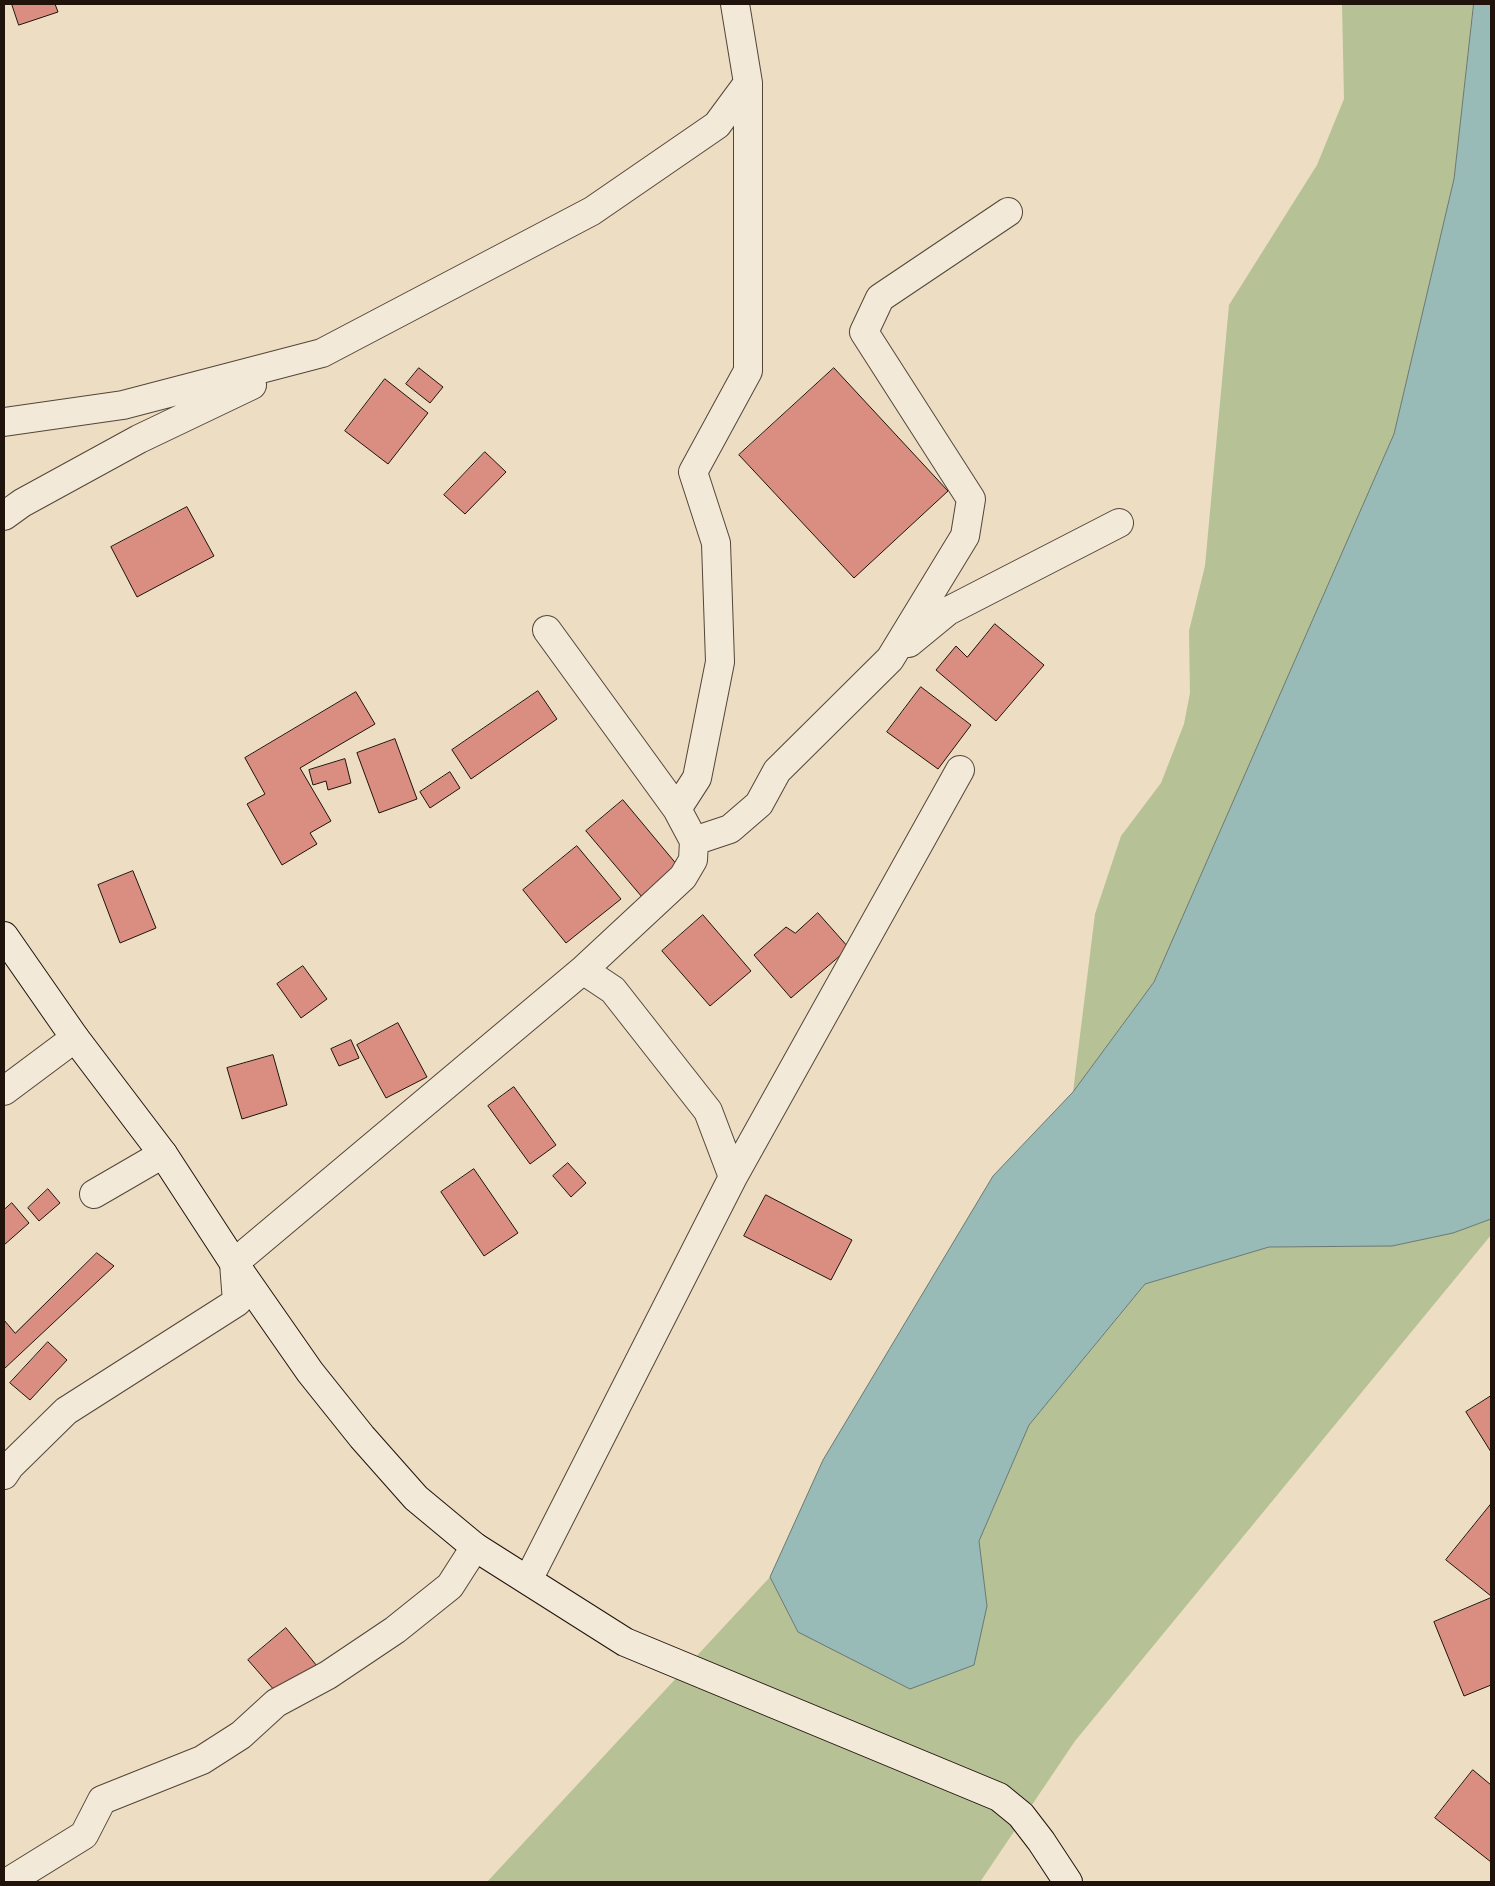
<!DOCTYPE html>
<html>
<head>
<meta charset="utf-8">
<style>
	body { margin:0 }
	#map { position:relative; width:1495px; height:1886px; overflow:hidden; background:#ecddc3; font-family:Alegreya,serif }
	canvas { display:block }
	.frame { position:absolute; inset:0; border:5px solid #20130b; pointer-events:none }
</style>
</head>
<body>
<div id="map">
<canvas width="1495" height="1886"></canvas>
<div class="frame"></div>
</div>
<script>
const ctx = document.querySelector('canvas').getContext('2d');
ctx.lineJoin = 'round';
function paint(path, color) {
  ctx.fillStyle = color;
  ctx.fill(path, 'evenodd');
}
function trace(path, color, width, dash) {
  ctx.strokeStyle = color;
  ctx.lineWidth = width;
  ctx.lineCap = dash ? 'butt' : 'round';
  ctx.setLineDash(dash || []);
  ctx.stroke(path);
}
paint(new Path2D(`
	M1342 4H1474L1454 179 1394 434 1154 982 1073 1092 1095 914 1121 836 1161 783 1184 724 1190 693 1189 631 1205 566 1229 305 1317 165 1344 99Z
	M1491 1219V1235L1075 1741 980 1882H487L770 1577 798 1632 987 1606 979 1541 1029 1425 1145 1284 1269 1247 1392 1246 1453 1233Z`), '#b6c195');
const water = new Path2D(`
	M1474 4H1491V1219L1453 1233 1392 1246 1269 1247 1145 1284 1029 1425 979 1541 987 1606 974 1665 910 1689 798 1632 770 1577 823 1460 993 1176 1073 1092 1154 982 1394 434 1454 179Z`);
paint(water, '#99bbb8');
trace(water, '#697873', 1);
const building = new Path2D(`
	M12 4H55L58 12 19 25Z
	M419 368 443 387 430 403 406 384Z
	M834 368 948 491 854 578 739 455Z
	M385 379 428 413 388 464 345 431Z
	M485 452 506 472 465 514 444 495Z
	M187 507 214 556 137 597 111 547Z
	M995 624 1044 665 996 721 936 670 956 646 967 657Z
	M921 687 971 725 938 769 887 732Z
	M538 691 557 719 471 779 452 750Z
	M356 692 375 724 300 768 331 821 310 833 317 844 282 865 247 804 265 794 245 758Z
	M395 739 417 799 379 813 357 753Z
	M345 759 351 783 328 790 326 781 313 785 309 770Z
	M450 772 460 788 430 808 420 792Z
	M623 800 678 866 642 897 586 831Z
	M577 846 621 899 566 943 523 890Z
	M133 871 156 928 120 943 98 885Z
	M818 913 849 948 791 998 754 955 786 927 795 933Z
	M703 915 751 971 710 1006 662 951Z
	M303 966 327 999 301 1018 277 984Z
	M398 1023 427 1077 386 1098 357 1045Z
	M351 1040 359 1058 339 1066 331 1049Z
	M273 1055 287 1105 242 1119 227 1068Z
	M514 1087 556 1145 530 1164 488 1106Z
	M568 1163 586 1183 571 1197 553 1176Z
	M474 1169 518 1233 484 1256 441 1192Z
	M48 1189 60 1203 39 1221 28 1208Z
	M766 1195 852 1240 831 1280 744 1236Z
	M12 1203 29 1223 4 1245V1210Z
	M97 1253 114 1266 4 1369V1320L15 1333Z
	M48 1342 67 1360 30 1400 10 1383Z
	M1491 1396V1452L1466 1412Z
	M1491 1504V1596L1446 1560Z
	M1491 1598V1685L1464 1696 1434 1622Z
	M286 1628 317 1666 275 1691 248 1660Z
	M1473 1770 1491 1785V1862L1435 1818Z`);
paint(building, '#da8d81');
trace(building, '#20130b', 1);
const minor = new Path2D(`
	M4 422 123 405 322 353 592 211 717 125 748 83
	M4 516 22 503 139 439 252 385
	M909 643 948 611 1119 523
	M677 809 697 778 720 662 716 543 693 472 748 371V83L735 4
	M694 841 730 829 759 804 777 771 890 659 965 536 971 499 864 332 880 298 1008 212
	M583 970 613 990 708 1111 733 1177
	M4 1091 75 1038
	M94 1194 163 1154
	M4 1475 10 1466 66 1411 237 1302 234 1263 583 970 683 877 693 860 694 841 677 809 547 630
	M528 1580 733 1177 960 770
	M8 1882 84 1835 102 1800 202 1760 241 1735 276 1703 328 1675 395 1630 450 1586 475 1547`);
const secondary = new Path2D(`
	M4 936 75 1038 163 1154 234 1263 310 1372 362 1437 416 1498 475 1547 625 1642 999 1797 1021 1815 1041 1841 1068 1882`);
trace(minor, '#534639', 30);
trace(secondary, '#20130b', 30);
trace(minor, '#f3e9d8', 28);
trace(secondary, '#f3e9d8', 28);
</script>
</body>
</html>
